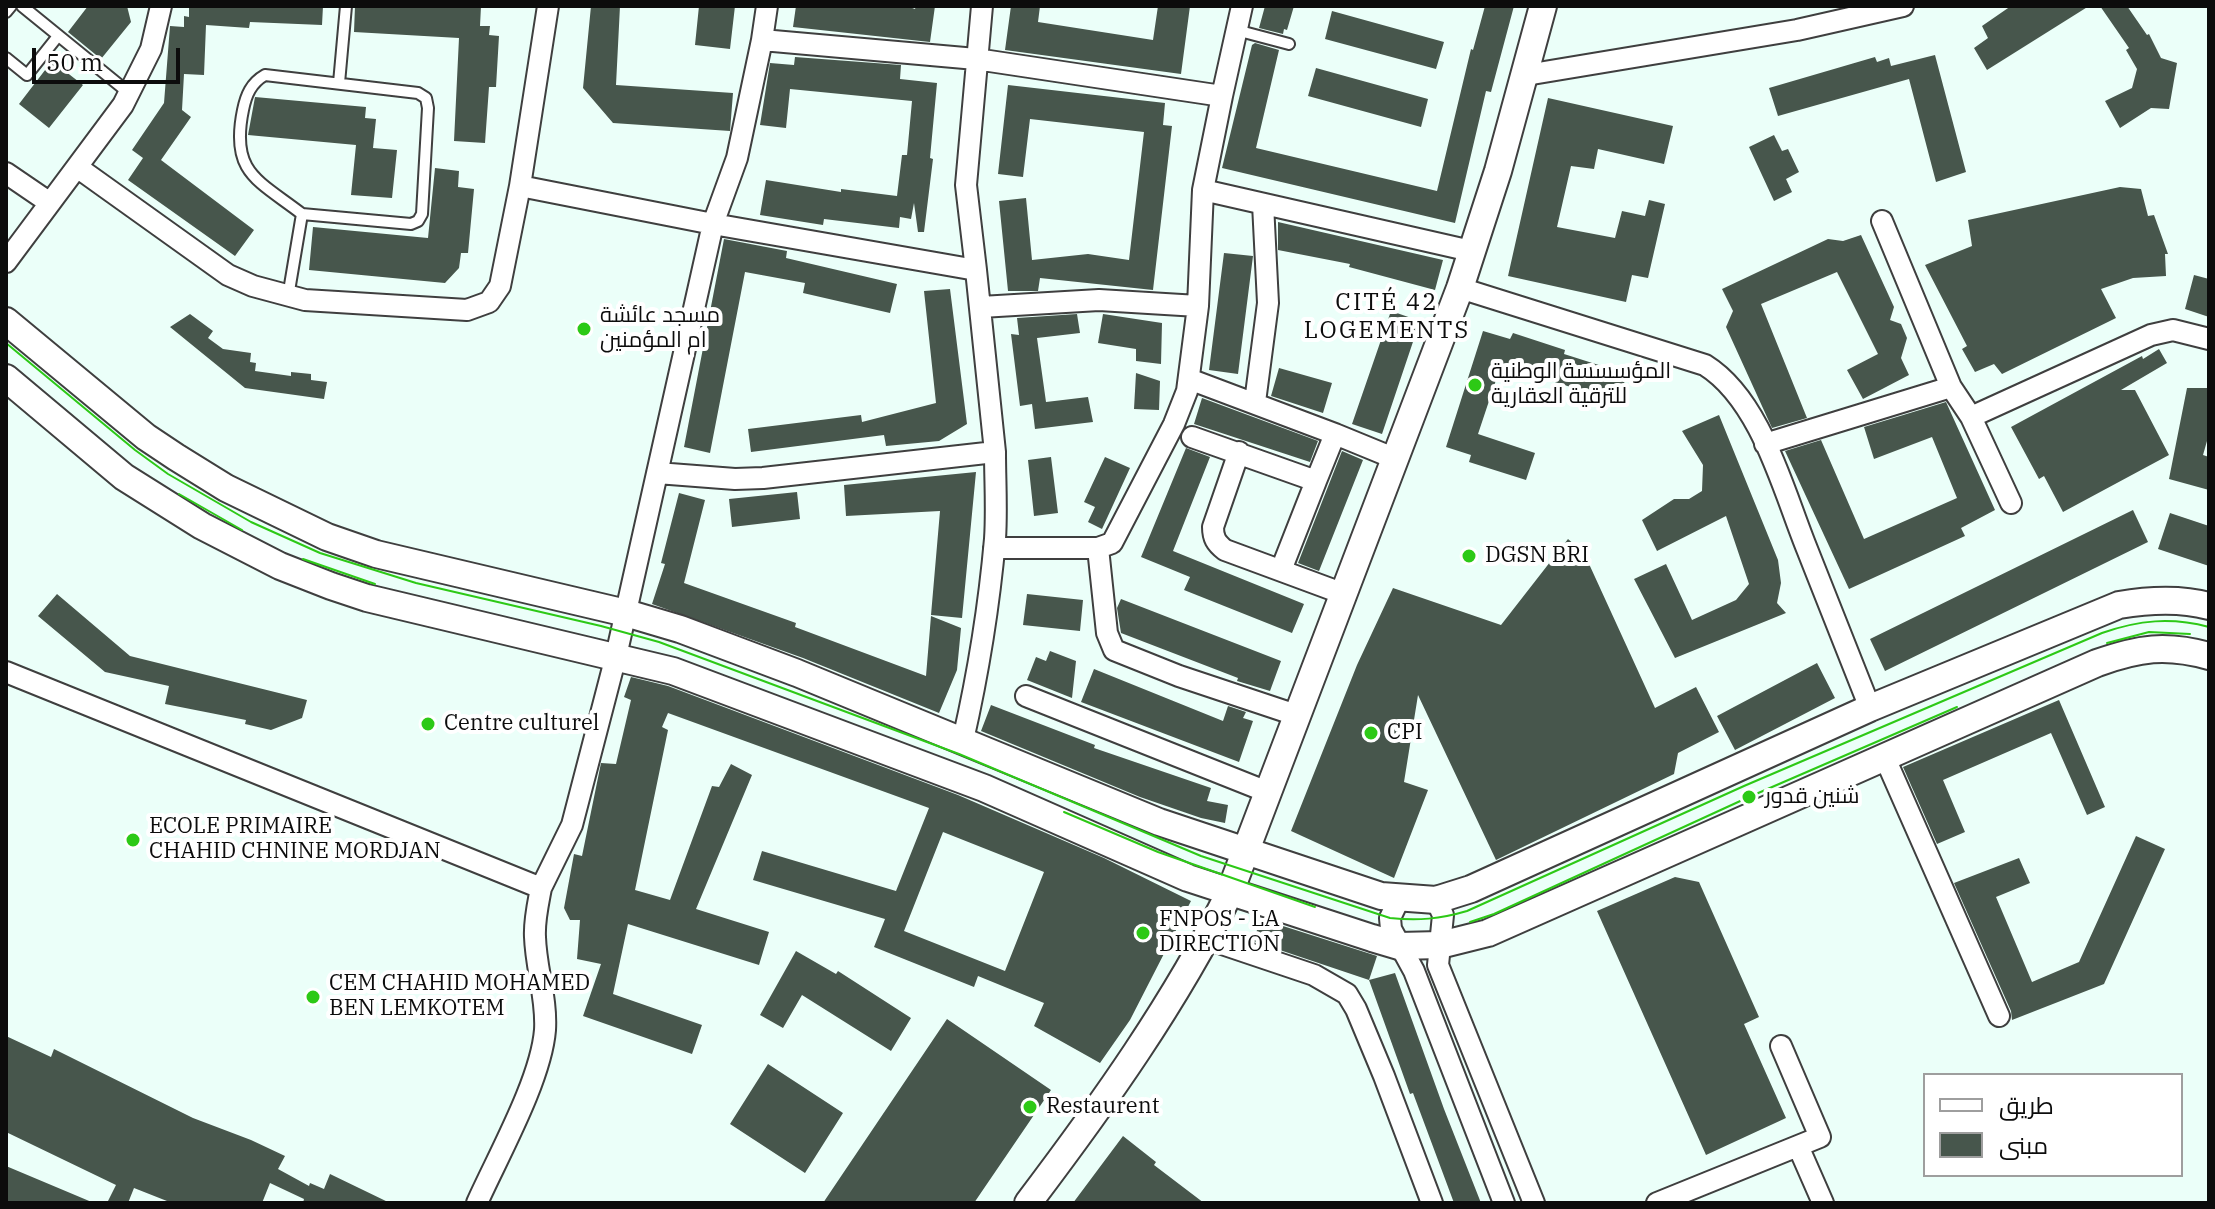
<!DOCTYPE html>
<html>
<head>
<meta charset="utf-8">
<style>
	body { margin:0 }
	#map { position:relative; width:2215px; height:1209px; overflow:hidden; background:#ebfff9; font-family:"IBM Plex Serif",Cairo,serif }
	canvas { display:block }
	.frame { position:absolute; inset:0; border:8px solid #0c0c0c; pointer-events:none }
	.legend { position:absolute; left:1923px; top:1073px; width:260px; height:104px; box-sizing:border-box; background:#fff; border:2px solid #9e9e9e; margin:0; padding:10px 14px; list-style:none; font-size:24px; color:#0c0c0c }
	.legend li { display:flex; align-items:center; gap:16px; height:40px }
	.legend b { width:40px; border:2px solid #9e9e9e }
	.scale { position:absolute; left:32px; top:48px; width:148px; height:36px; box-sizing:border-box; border:4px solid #0c0c0c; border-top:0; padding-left:10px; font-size:24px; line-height:28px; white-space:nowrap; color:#0c0c0c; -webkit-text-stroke:6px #fff; paint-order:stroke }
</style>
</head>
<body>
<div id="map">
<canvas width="2215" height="1209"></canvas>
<div class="frame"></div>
<ul class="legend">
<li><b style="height:10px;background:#fff"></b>طريق</li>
<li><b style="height:22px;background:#47564c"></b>مبنى</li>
</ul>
<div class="scale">50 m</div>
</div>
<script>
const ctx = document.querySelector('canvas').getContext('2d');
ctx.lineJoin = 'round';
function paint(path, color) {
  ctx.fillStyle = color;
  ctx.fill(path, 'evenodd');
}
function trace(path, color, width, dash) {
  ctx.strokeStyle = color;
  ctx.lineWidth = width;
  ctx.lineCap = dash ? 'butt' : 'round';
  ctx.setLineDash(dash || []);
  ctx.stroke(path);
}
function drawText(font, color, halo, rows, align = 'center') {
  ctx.font = font + ' "IBM Plex Serif",Cairo,serif';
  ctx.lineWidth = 8;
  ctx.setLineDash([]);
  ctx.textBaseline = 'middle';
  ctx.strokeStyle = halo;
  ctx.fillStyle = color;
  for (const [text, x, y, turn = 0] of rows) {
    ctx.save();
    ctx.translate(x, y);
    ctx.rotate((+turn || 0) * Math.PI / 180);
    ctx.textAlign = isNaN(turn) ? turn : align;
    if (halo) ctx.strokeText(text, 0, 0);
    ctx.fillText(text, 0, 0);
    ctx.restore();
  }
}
paint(new Path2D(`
	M88 6H127L131 22 101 59 68 32Z
	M189 6H323L322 25 250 22 249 28 206 25 204 75 184 74 182 110 191 117 161 160 254 230 235 256 128 180 143 158 132 150 164 103 170 26 184 27V16L189 17Z
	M355 6H481L480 26H490L489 35 499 36 496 87H489L485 143 454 141 459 38 354 32Z
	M591 6H620L616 85 733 93 730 131 613 123 583 88Z
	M699 6H735L730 49 695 45Z
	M796 6H907L915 9 916 6H935L930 42 793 27Z
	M1011 6H1040L1038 22 1153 40 1158 6H1190L1181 74 1005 50Z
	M1265 6H1294L1287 30 1284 29 1283 34 1259 28Z
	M1485 6H1514L1491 92 1486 91 1455 223 1222 168 1252 45 1255 43 1279 50 1256 148 1437 191 1471 49 1473 50Z
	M2011 6H2089L1987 70 1974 48 1988 38 1982 26Z
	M2100 6H2127L2147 35 2149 34 2161 58 2177 63 2169 109 2151 108 2120 128 2105 101 2132 88 2137 69 2126 50 2129 48Z
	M1332 11 1444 42 1436 69 1325 39Z
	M1935 55 1966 172 1936 182 1909 79 1778 116 1769 88 1875 57 1877 62 1889 58 1891 66Z
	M795 57 901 65 900 79 937 83 930 158 933 159 924 232H918L914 203 911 219 900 217 899 228 824 219 823 225 760 215 766 180 841 192V189L897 196 902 155H907L912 101 790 89 786 128 760 125 770 63 794 65Z
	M52 61 83 85 49 128 19 104Z
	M1316 68 1428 99 1421 127 1308 96Z
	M1008 85 1165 103 1163 125 1172 126 1153 290 1040 278 1038 291H1008L999 201 1026 198 1032 260 1088 254 1129 260 1144 132 1030 119 1023 177 998 174Z
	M255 97 366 107 365 118 376 119 373 148 397 150 392 198 351 195 356 145 248 135Z
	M1548 98 1673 126 1664 164 1598 149 1594 169 1571 166 1557 227 1615 238 1622 211 1645 216 1649 200 1665 204 1648 278 1632 275 1626 302 1508 276Z
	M1774 135 1782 151 1788 149 1799 172 1786 179 1792 192 1774 201 1749 147Z
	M435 168 459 171 458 187 474 189 468 253H461L459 268 445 283 309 270 313 227 428 238Z
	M2120 187 2141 189 2148 216 2154 215 2168 254H2165L2166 276 2133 278 2101 289 2116 318 2002 374 1994 364 1975 372 1962 349 1967 346 1925 265 1972 246 1968 220Z
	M1278 222 1443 260 1435 290 1349 267 1350 264 1278 250Z
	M1861 235 1894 307 1890 320 1901 324 1907 338 1901 358 1909 375 1863 399 1847 370 1878 354 1837 272 1761 304 1807 418 1772 428 1726 327 1733 311 1722 289 1828 239 1843 241Z
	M724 239 787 251 786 258 897 284 890 313 803 293 805 283 745 272 710 453 684 447Z
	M1224 253 1253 256 1238 374 1209 370Z
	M2194 275 2209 279V317L2185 309Z
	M950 289 967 424 939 441 886 446 884 435 751 452 748 429 861 415 862 422 936 403 924 291Z
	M1391 311 1420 321 1382 434 1352 424Z
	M190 314 213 331 208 338 223 349 251 353 250 362 256 363 255 371 291 376V372L311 374V380L327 382 324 399 245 388 170 327Z
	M1077 314 1080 333 1037 338 1046 402 1088 397 1093 422 1035 429 1032 404 1020 406 1011 334 1019 335 1017 318Z
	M1103 314 1162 323 1161 364 1136 361V349L1098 343Z
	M1483 331 1510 339 1513 333 1565 350 1564 354 1627 374 1618 402 1501 365 1478 434 1535 453 1526 480 1469 462 1471 455 1446 447Z
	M2159 349 2167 363 2121 390H2135L2169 455 2063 512 2044 476 2039 479 2011 427 2142 356 2143 359Z
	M1279 368 1332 383 1323 413 1271 396Z
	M1136 373 1160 381 1159 410 1134 409Z
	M2187 388H2209V434L2203 455 2209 457V490L2169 479Z
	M1202 398 1318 441 1310 462 1194 424Z
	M1946 402 1995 510 1961 528 1965 536 1849 589 1785 451 1821 440 1864 539 1957 498 1932 437 1874 459 1864 427Z
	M1719 415 1778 560 1781 583 1777 603 1786 613 1675 658 1634 579 1666 564 1692 620 1736 600 1749 584 1726 516 1657 551 1642 520 1674 499H1689L1702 491 1703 465 1682 431Z
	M1186 448 1210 457 1173 551 1304 604 1292 633 1184 590 1190 577 1141 557Z
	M1342 451 1363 460 1319 571 1298 563Z
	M1051 457 1058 513 1034 516 1028 460Z
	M1105 457 1130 468 1102 529 1088 522 1095 507 1084 502Z
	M976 472 962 618 931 615 940 511 846 516 844 485Z
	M797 492 800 519 732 527 729 499Z
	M679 493 705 500 684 583 796 623 795 627 926 676 931 616 961 628 957 670 939 713 803 658 652 604 665 564 661 563Z
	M2133 510 2148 542 1885 671 1870 639Z
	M2170 513 2209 526V566L2158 549Z
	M1568 539 1584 553 1655 708 1696 687 1719 732 1678 753 1674 774 1496 860 1418 695 1404 782 1428 790 1394 878 1291 831 1357 665 1393 588 1501 625Z
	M57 594 130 656 307 700 302 718 271 730 245 724 246 720 165 704 169 686 105 672 38 616Z
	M1027 594 1083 600 1080 631 1023 625Z
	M1121 599 1281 661 1270 691 1237 681 1238 678 1121 633 1117 608Z
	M1050 651 1076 661 1072 698 1027 680 1036 657 1046 661Z
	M1817 663 1835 698 1735 750 1717 716Z
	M1094 669 1223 721 1228 706 1246 712 1243 718 1253 721 1239 762 1081 702Z
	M631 677 668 686 958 795 1104 858 1191 901 1130 1020 1100 1063 1034 1026 1044 1003 978 976 974 987 874 947 885 919 753 880 762 851 896 891 929 808 668 713 662 727 668 730 635 890 670 900 712 786 719 787 731 764 752 775 696 909 769 932 759 965 628 924 613 994 702 1025 692 1054 583 1016 601 964 577 959 580 920H570L564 908 574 854 582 856 601 763 616 764 631 700 624 697ZM943 832 1044 872 1005 971 904 931Z
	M2059 700 2105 807 2087 815 2051 733 1943 780 1965 832 1937 844 1903 767Z
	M991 705 1095 745 1094 748 1211 788 1207 801 1228 805 1225 823 1201 818 1140 797 981 731Z
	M2136 836 2165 849 2104 984 2012 1020 2011 1011 1954 883 2019 858 2030 883 1996 897 2032 982 2079 962Z
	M1675 877 1699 882 1759 1017 1744 1024 1786 1118 1706 1155 1597 911Z
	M1261 919 1377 956 1369 980 1253 941Z
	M796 951 836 974 838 971 911 1018 891 1051 802 995 783 1028 760 1015Z
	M1395 973 1444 1109 1481 1203H1454L1413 1093 1410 1094 1369 980Z
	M947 1019 1051 1090 974 1203H823Z
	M6 1036 51 1057 54 1049 193 1118 251 1140 285 1156 278 1169 309 1186 310 1183 324 1189 330 1174 390 1203H303L304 1199 270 1183 262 1203H172L134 1188 128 1203H107L116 1185 6 1132Z
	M768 1064 843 1113 805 1173 730 1124Z
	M1123 1136 1156 1162 1154 1165 1204 1203H1073Z
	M6 1166 94 1203H6Z`), '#47564c');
const service = new Path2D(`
	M22 6 129 93
	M6 12 11 6
	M1236 30 1289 44
	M6 58 27 75 58 36
	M339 83 346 6
	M288 297 302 214 411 224 418 221 422 214 428 108 426 98 418 93 265 75C251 83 246 95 243 110 230 173 258 180 302 214`);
const minor = new Path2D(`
	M548 6 520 186 713 224 976 270 966 185 982 6
	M762 40 767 6
	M1526 75 1797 30 1903 6
	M77 167 228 275 253 286 305 300 467 310 489 302 500 286 520 186
	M6 173 50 203
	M1203 190 1471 251
	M1882 221 1951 387 1971 417 2011 503
	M6 262 123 105 151 49 161 6
	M1460 288 1705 365C1761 400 1783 490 1807 549 1828 602 1849 655 1870 708
	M981 307 1099 300 1198 306
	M1189 379 1335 434
	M1255 402 1268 303 1263 204
	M1971 417 2151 335 2173 330 2209 339
	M1192 437 1316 481 1335 434 1396 459
	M1765 444 1951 387
	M1239 452 1213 527C1213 538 1216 543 1225 550L1344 594
	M657 473 735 479 763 478 995 452 976 270
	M994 548H1098L1112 543 1174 424 1187 391 1198 306 1203 190 1222 96
	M1098 548 1107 633 1114 650 1179 676 1299 716
	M1281 570 1316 481
	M6 672 541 888 572 825 616 656 713 224 737 158 762 40 976 59 1222 96 1242 6
	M1026 696 1270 793
	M963 740C978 674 989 607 995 539 997 510 995 481 995 452
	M1885 758 1999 1016
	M1400 897 1390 918 1391 929 1414 971 1504 1203
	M1436 900 1443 915 1438 965 1534 1203
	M1207 939 1314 975 1347 994 1356 1009 1384 1076 1432 1203
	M1798 1146 1823 1203
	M477 1203C498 1156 541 1080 545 1030 547 998 536 969 535 937 534 921 538 904 541 888
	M1657 1203 1820 1137 1781 1046`);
const tertiary = new Path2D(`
	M6 321 146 437 176 457 226 488 327 537 376 554 626 613 680 629 797 673 1159 822 1381 896 1436 900 1471 889 1870 708 2119 605C2149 600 2179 598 2209 606
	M6 378 124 477 202 526 280 566 331 586 367 598 673 671 984 788 1188 878 1372 938 1399 946 1440 945 1488 933 2097 663C2139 648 2166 644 2209 656
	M1028 1203C1103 1104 1175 1003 1230 892L1460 288 1498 171 1543 6`);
trace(service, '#3f3f3f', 14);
trace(minor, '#3f3f3f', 24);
trace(tertiary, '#3f3f3f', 30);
trace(service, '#fff', 10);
trace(minor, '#fff', 20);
trace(tertiary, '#fff', 26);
trace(new Path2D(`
	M6 343 135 450 168 474 251 522 320 553 416 583 601 626 659 642 959 754 1201 856 1390 918C1418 921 1440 919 1467 911L1744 786 2102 633C2139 620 2171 617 2209 627
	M179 494 242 530
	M303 559 375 584
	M2107 643 2149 632 2190 634
	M1064 812 1158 852 1315 907
	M1470 922 1494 914 1749 797 1957 707`), '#2dc916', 2);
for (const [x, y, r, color] of [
	[584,329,8,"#2dc916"],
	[1475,385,8,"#2dc916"],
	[1469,556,8,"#2dc916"],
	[428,724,8,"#2dc916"],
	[1371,733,8,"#2dc916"],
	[1749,797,8,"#2dc916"],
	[133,840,8,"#2dc916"],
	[1143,933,8,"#2dc916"],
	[313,997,8,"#2dc916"],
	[1030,1107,8,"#2dc916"]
]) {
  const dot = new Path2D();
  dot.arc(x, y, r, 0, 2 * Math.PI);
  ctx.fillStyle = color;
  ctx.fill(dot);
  trace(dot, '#fff', 3);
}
drawText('22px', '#0c0c0c', '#fff', [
	["مسجد عائشة",600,316],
	["ام المؤمنين",600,341],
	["المؤسسسة الوطنية",1491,372],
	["للترقية العقارية",1491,397],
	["DGSN BRI",1485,556],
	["Centre culturel",444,724],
	["CPI",1387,733],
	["شنين قدور",1765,797],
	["ECOLE PRIMAIRE",149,827],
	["CHAHID CHNINE MORDJAN",149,852],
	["FNPOS - LA",1159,920],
	["DIRECTION",1159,945],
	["CEM CHAHID MOHAMED",329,984],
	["BEN LEMKOTEM",329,1009],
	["Restaurent",1046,1107]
], 'left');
ctx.letterSpacing = '2px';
drawText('24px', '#0c0c0c', '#fff', [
	["CITÉ 42",1387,303],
	["LOGEMENTS",1387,331]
]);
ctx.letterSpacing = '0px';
</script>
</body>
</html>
